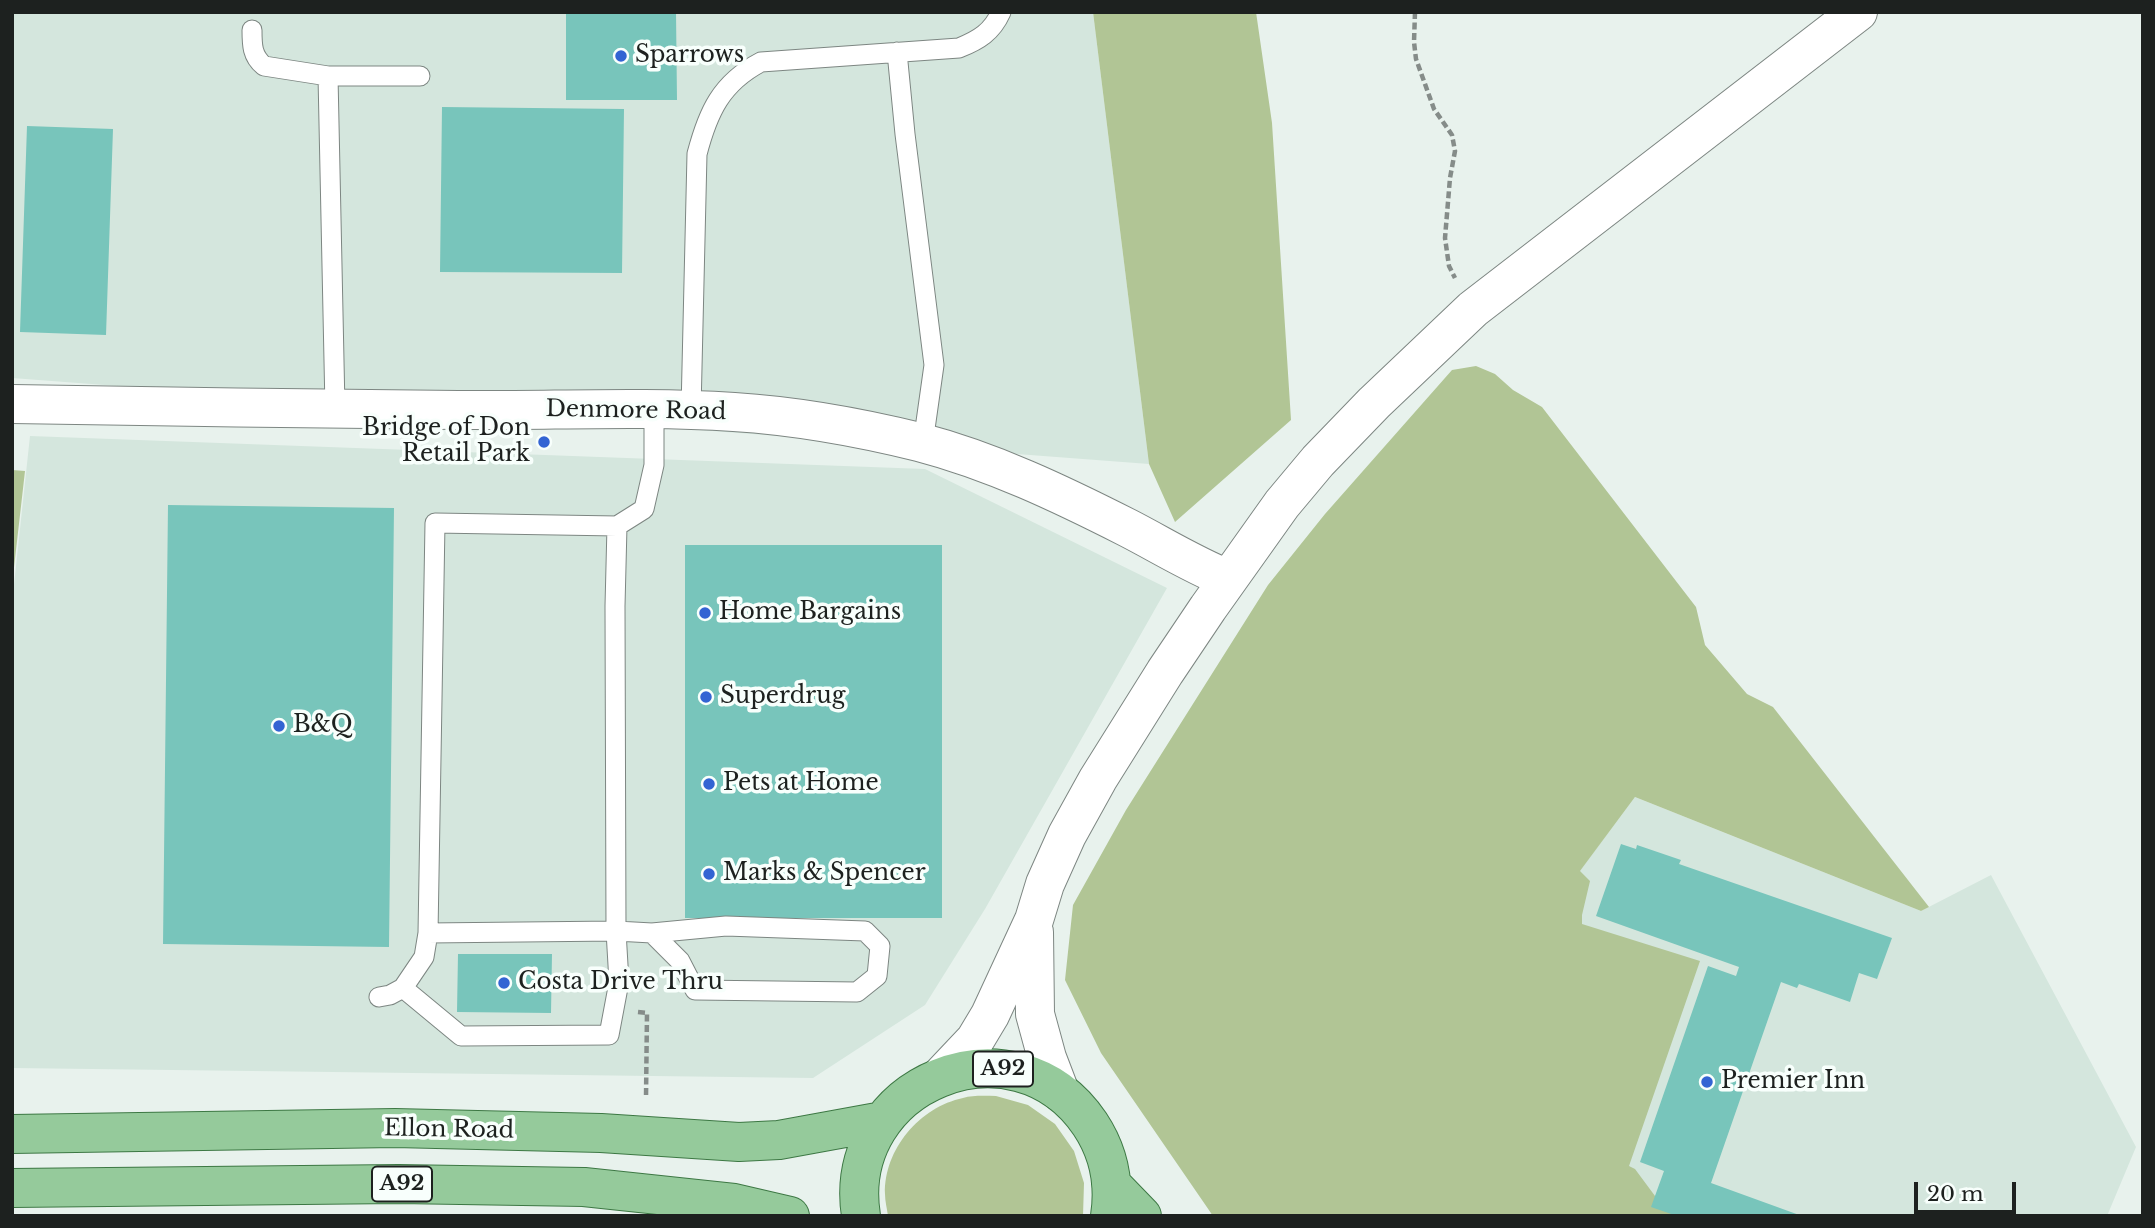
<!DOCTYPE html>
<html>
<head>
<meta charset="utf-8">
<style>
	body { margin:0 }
	#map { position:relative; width:2155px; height:1228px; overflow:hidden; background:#e8f2ed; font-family:"Libre Baskerville",serif }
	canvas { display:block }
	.frame { position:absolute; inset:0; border:14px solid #1d211f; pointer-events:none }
	.scale { position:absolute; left:1914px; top:1182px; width:102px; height:32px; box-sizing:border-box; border:4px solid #1d211f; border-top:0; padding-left:9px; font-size:21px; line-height:24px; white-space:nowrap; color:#1d211f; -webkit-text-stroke:5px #f8fffc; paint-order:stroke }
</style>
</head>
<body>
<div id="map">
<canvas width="2155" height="1228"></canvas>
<div class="frame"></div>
<div class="scale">20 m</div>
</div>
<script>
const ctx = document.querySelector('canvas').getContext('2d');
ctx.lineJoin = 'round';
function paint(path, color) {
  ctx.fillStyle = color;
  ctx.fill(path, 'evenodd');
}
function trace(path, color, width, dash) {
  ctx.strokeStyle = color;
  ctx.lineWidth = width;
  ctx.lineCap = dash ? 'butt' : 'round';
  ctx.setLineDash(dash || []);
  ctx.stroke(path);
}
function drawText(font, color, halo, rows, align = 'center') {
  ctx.font = font + ' "Libre Baskerville",serif';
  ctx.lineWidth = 7;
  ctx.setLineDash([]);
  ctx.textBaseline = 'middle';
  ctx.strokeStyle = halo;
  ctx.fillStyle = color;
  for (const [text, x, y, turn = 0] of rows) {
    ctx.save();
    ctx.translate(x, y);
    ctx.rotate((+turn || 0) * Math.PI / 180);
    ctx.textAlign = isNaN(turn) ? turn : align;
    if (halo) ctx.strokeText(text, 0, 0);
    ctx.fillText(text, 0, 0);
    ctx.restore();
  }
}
paint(new Path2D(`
	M12 12H1093L1149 464 12 378Z
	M30 436 925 469 1167 588 985 909 925 1005 813 1078 12 1068V603Z
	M1635 797 1921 911 1991 875 2136 1147 2107 1216H1439L1405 1104Z`), '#d4e6dd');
paint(new Path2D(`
	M1093 12H1256L1272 123 1291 420 1175 522 1149 464Z
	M1476 366 1495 374 1513 390 1542 407 1696 607 1705 645 1747 694 1773 707 1929 907 1921 911 1635 797 1580 871 1590 881 1582 915V924L1700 961 1629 1166 1635 1169 1655 1196 1677 1216H1213L1101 1053 1065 980 1073 905 1126 810 1268 585 1325 514 1452 370Z
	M12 470 25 471 12 585Z
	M996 1096 1028 1105 1055 1124 1074 1151 1084 1183 1083 1216H888C887 1209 885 1201 885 1194 884 1149 920 1107 963 1098 973 1095 986 1096 996 1096Z`), '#b1c595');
paint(new Path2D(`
	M566 12H676L677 100H566Z
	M442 107 624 109 622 273 440 272Z
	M27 126 113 129 106 335 20 332Z
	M168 505 394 508 389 947 163 944Z
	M685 545H942V918H685Z
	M1621 844 1636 849 1637 845 1681 860 1679 864 1892 938 1877 979 1859 973 1850 1002 1799 984 1797 988 1781 982 1711 1183 1802 1216H1677L1651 1207 1664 1171 1640 1162 1708 966 1736 976 1739 967 1596 916Z
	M458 954H552L551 1013 457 1012Z`), '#78c5bb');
const lane = new Path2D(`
	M252 30C252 45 252 56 264 66L328 76
	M897 52 905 134 934 365 923 443
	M335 408 328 76H420
	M691 410 697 154C708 112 721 83 761 62L959 48C979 40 992 32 1001 12
	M617 526 435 523 428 933 616 931 615 606 617 526 644 509 654 465V410
	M403 988 461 1036 609 1035 619 982 616 931 652 933 726 926 865 931 880 946 877 976 857 992 695 990 680 961 652 933
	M379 997 390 995 403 988 424 957 428 933`);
const secondary = new Path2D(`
	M12 404C161 406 309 409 458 410 549 411 642 406 734 412 797 416 858 427 919 442 992 461 1061 494 1128 528 1161 545 1193 565 1228 579
	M1034 932 1035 1014 1047 1058 1060 1092
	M941 1076 975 1040 990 1015 1034 920 1045 884 1067 835 1098 779 1165 672 1208 608 1282 504 1318 461 1374 403 1473 309 1858 12`);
const primary = new Path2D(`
	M12 1134 395 1128 601 1133 739 1142 779 1140 883 1121
	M1111 1184 1142 1216
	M12 1188 399 1184 584 1187 734 1203 790 1216
	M861 1216C840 1083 1014 1012 1090 1124 1108 1151 1115 1183 1110 1216`);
trace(lane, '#7d8682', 21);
trace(secondary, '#7d8682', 40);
trace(primary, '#3d7844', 40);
trace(new Path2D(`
	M1415 12 1414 42 1416 59 1434 109 1452 135 1455 151 1450 178 1445 238 1449 266 1455 278
	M638 1012 647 1013 646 1098`), '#858c89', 4.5, [7, 3.5]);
trace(lane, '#fff', 19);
trace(secondary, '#fff', 38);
trace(primary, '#95ca9b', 38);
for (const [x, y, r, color] of [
	[621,56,7,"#3364d3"],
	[544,442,7,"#3364d3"],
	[705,613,7,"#3364d3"],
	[706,697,7,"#3364d3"],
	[279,726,7,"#3364d3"],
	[709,784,7,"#3364d3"],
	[709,874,7,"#3364d3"],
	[504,983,7,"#3364d3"],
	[1707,1082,7,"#3364d3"]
]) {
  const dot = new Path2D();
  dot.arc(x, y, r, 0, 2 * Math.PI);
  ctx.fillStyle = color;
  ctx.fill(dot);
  trace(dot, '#f8fffc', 2.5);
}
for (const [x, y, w] of [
	[1003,1069,60],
	[402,1184,60]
]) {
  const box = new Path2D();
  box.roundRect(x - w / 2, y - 17.5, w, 35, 5);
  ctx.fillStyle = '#f8fffc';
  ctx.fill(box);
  trace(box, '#1d211f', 2);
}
drawText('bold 21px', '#1d211f', null, [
	["A92",1003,1069],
	["A92",402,1184]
]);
drawText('23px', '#1d211f', '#f8fffc', [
	["Sparrows",635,56],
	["Bridge of Don",530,429,"right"],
	["Retail Park",530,455,"right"],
	["Home Bargains",719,613],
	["Superdrug",720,697],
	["B&Q",293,726],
	["Pets at Home",723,784],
	["Marks & Spencer",723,874],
	["Costa Drive Thru",518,983],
	["Premier Inn",1721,1082]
], 'left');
drawText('23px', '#1d211f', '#f8fffc', [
	["Denmore Road",636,411,1],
	["Ellon Road",449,1130,1]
]);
</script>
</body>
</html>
